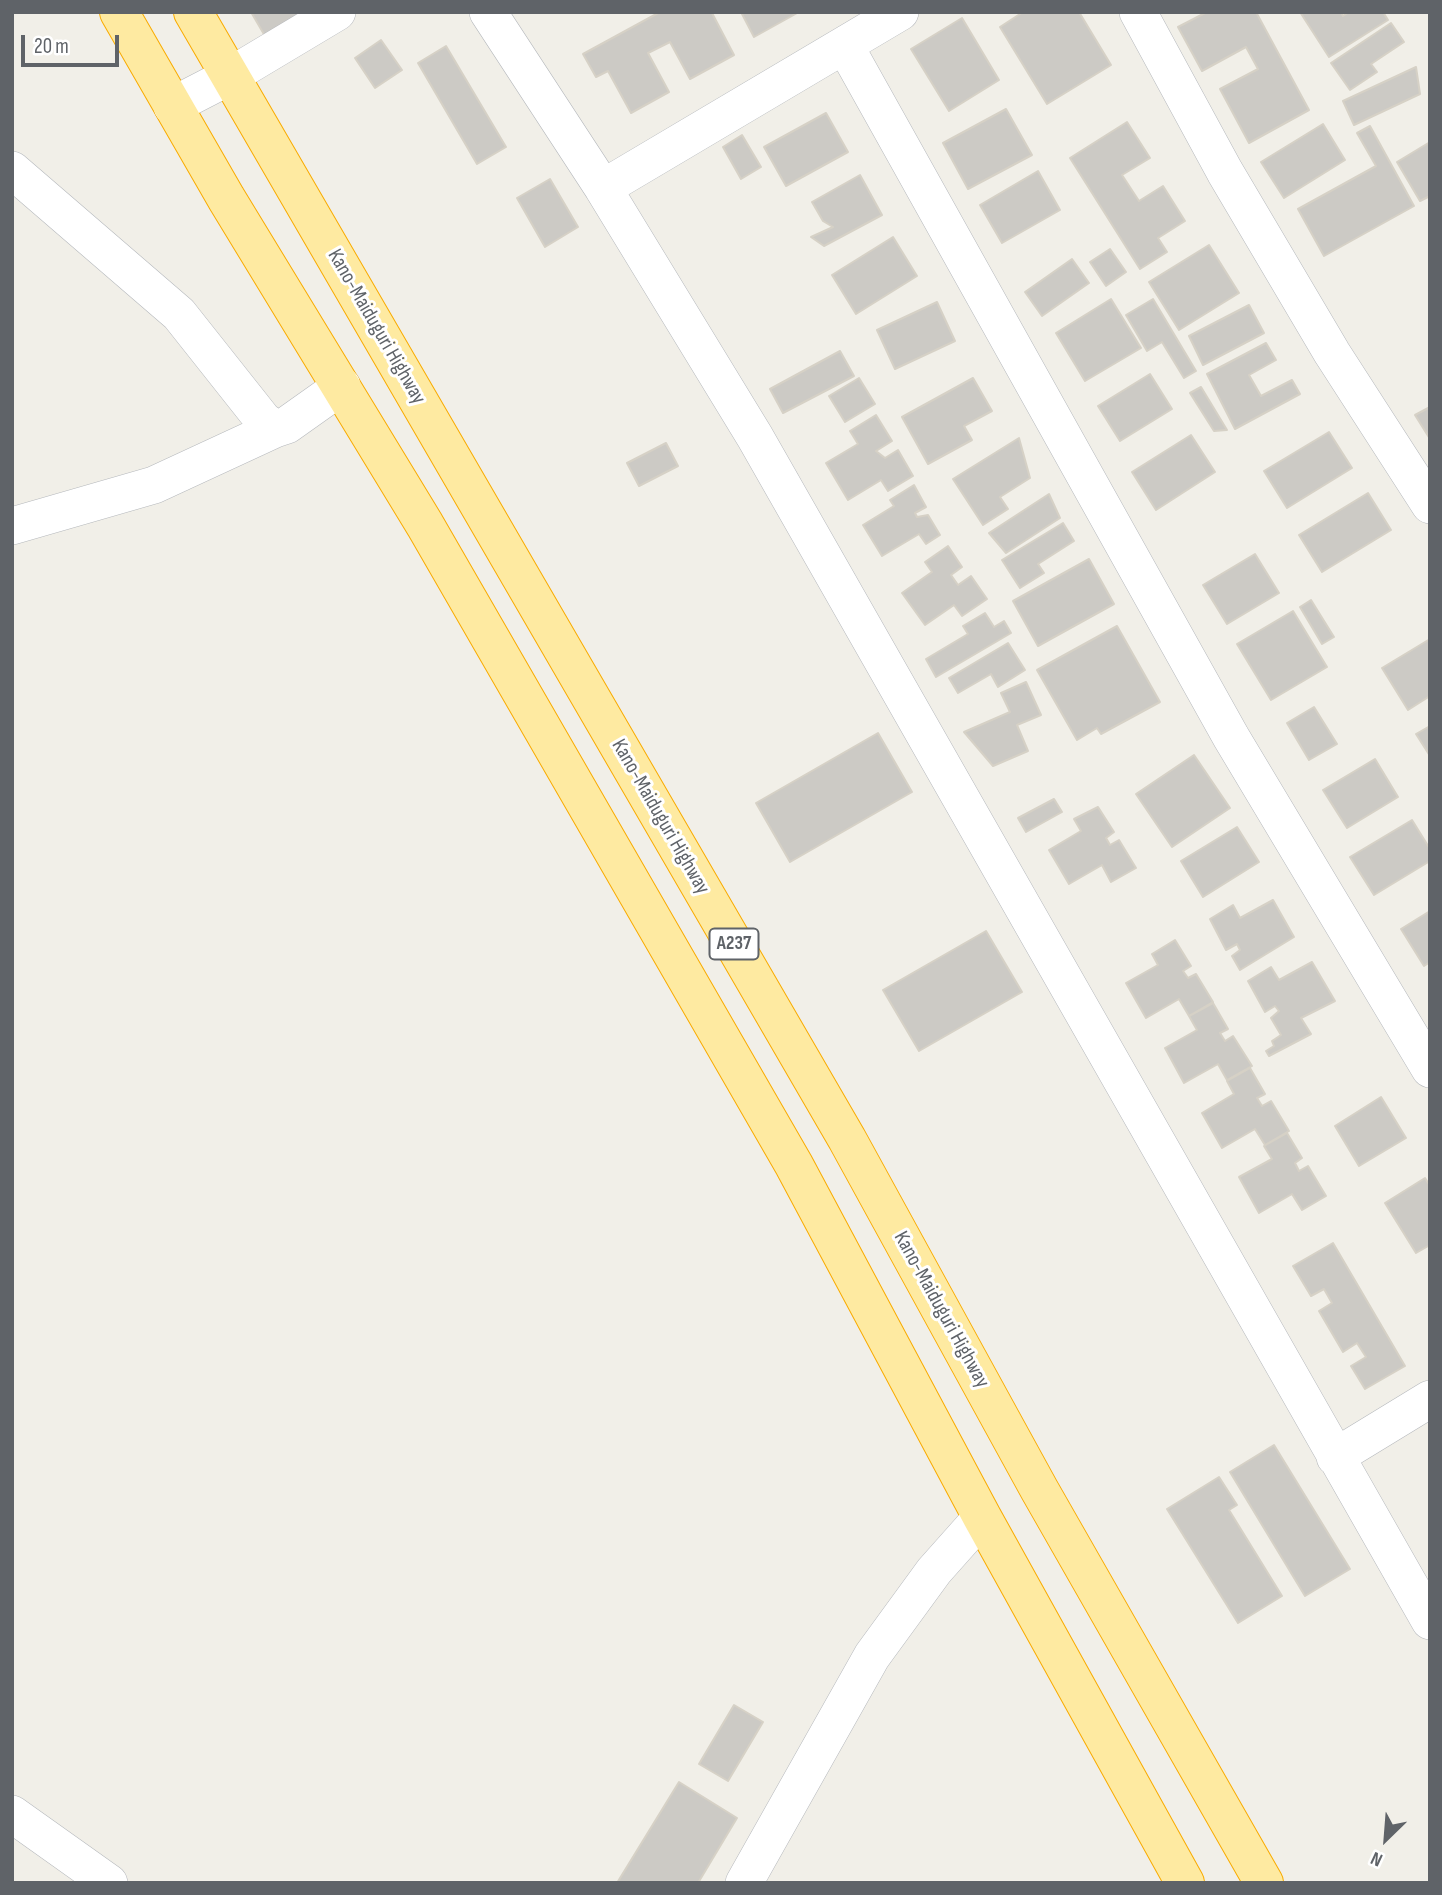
<!DOCTYPE html>
<html>
<head>
<meta charset="utf-8">
<style>
	body { margin:0 }
	#map { position:relative; width:1442px; height:1895px; overflow:hidden; background:#f1efe8; font-family:"Sofia Sans Condensed",sans-serif }
	canvas { display:block }
	.frame { position:absolute; inset:0; border:14px solid #5f6368; pointer-events:none }
	.north { position:absolute; left:1351px; top:1804px; width:70px; height:70px; -webkit-text-stroke:5px #fff; paint-order:stroke; rotate:205deg; font-size:19px; font-weight:700; line-height:28px; text-align:center; color:#5f6368 }
	.north::after { content:''; display:block; margin:auto; width:24px; height:32px; background:#5f6368; clip-path:polygon(50% 0,100% 100%,50% 72%,0 100%) }
	.scale { position:absolute; left:21px; top:35px; width:98px; height:32px; box-sizing:border-box; border:4px solid #5f6368; border-top:0; padding-left:9px; font-size:21px; line-height:24px; white-space:nowrap; color:#5f6368; -webkit-text-stroke:5px #fff; paint-order:stroke }
</style>
</head>
<body>
<div id="map">
<canvas width="1442" height="1895"></canvas>
<div class="frame"></div>
<div class="north">N</div>
<div class="scale">20 m</div>
</div>
<script>
const ctx = document.querySelector('canvas').getContext('2d');
ctx.lineJoin = 'round';
function paint(path, color) {
  ctx.fillStyle = color;
  ctx.fill(path, 'evenodd');
}
function trace(path, color, width, dash) {
  ctx.strokeStyle = color;
  ctx.lineWidth = width;
  ctx.lineCap = dash ? 'butt' : 'round';
  ctx.setLineDash(dash || []);
  ctx.stroke(path);
}
function drawText(font, color, halo, rows, align = 'center') {
  ctx.font = font + ' "Sofia Sans Condensed",sans-serif';
  ctx.lineWidth = 6;
  ctx.setLineDash([]);
  ctx.textBaseline = 'middle';
  ctx.strokeStyle = halo;
  ctx.fillStyle = color;
  for (const [text, x, y, turn = 0] of rows) {
    ctx.save();
    ctx.translate(x, y);
    ctx.rotate((+turn || 0) * Math.PI / 180);
    ctx.textAlign = isNaN(turn) ? turn : align;
    if (halo) ctx.strokeText(text, 0, 0);
    ctx.fillText(text, 0, 0);
    ctx.restore();
  }
}
const building = new Path2D(`
	M251 12H306L265 36Z
	M660 12H714L712 13 734 55 690 79 670 42 648 53 669 92 631 113 608 71 596 77 583 54Z
	M741 12H799L754 37Z
	M1023 12H1079L1111 65 1047 104 1000 27Z
	M1207 12H1256L1309 110 1249 143 1220 89 1258 69 1246 47 1202 71 1178 27Z
	M1300 12H1341L1343 16 1349 12H1383L1388 20 1329 57Z
	M962 18 999 80 949 111 911 49Z
	M1391 23 1404 42 1371 64 1377 72 1350 90 1331 63Z
	M381 40 402 70 375 88 355 58Z
	M446 46 506 147 477 164 418 63Z
	M1416 67 1420 94 1354 125 1343 101Z
	M1006 109 1032 155 968 189 943 143Z
	M826 113 848 152 786 186 764 147Z
	M1127 122 1150 158 1122 175 1139 201 1163 186 1185 221 1158 238 1167 252 1140 269 1070 158Z
	M1323 124 1345 160 1284 198 1261 162Z
	M1370 126 1414 206 1324 256 1298 209 1376 166 1357 133Z
	M742 135 761 167 741 179 723 147Z
	M1430 142V196L1420 201 1397 162Z
	M1038 171 1060 210 1002 243 980 205Z
	M860 175 882 215 824 246 811 237 833 227 823 221 812 202Z
	M550 179 578 227 545 247 517 198Z
	M893 237 917 276 856 314 832 275Z
	M1209 245 1239 293 1179 330 1149 282Z
	M1110 249 1126 272 1106 286 1090 262Z
	M1072 259 1089 283 1042 316 1025 292Z
	M1111 299 1141 348 1085 381 1056 333Z
	M1153 299 1196 371 1184 378 1162 342 1147 351 1126 315Z
	M937 302 955 341 895 369 877 330Z
	M1249 305 1264 333 1203 365 1189 336Z
	M1266 343 1276 360 1249 375 1261 396 1292 380 1300 394 1235 429 1207 374Z
	M840 351 854 376 783 413 770 389Z
	M1150 374 1172 409 1120 441 1098 406Z
	M859 378 875 404 845 422 829 396Z
	M973 378 992 411 964 426 972 440 928 464 902 417Z
	M1201 387 1227 430 1214 431 1190 393Z
	M1430 407V439L1415 415Z
	M876 415 892 441 876 451 885 458 898 450 913 476 888 491 881 480 848 500 826 463 858 444 850 431Z
	M1329 432 1352 468 1287 508 1264 471Z
	M1191 435 1215 472 1156 510 1132 472Z
	M1019 438 1030 478 1000 497 1008 509 983 525 953 479Z
	M666 443 678 466 639 486 627 463Z
	M914 485 926 507 915 513 917 517 928 515 940 535 926 544 919 534 882 556 863 525 894 506 890 500Z
	M1368 493 1391 530 1322 572 1299 535Z
	M1049 494 1060 518 1006 553 989 533Z
	M1063 523 1074 541 1038 564 1044 573 1020 588 1002 560Z
	M948 546 962 567 951 575 958 585 971 576 987 599 962 616 954 605 925 625 902 593 932 572 925 562Z
	M1255 554 1279 593 1227 624 1203 585Z
	M1089 559 1114 604 1038 646 1013 601Z
	M1311 600 1334 637 1322 644 1300 607Z
	M1293 611 1327 667 1271 700 1237 644Z
	M985 613 994 627 1004 621 1011 633 936 677 926 659 968 634 963 626Z
	M1117 626 1160 702 1101 734 1097 728 1077 740 1037 670Z
	M1430 639V696L1408 710 1382 668Z
	M1008 643 1025 670 998 687 991 674 958 693 949 678Z
	M1026 682 1041 715 1017 725 1028 751 993 766 964 732 1010 712 1001 693Z
	M1314 707 1337 744 1309 760 1287 723Z
	M1430 726V756L1416 734Z
	M878 733 912 792 790 862 756 803Z
	M1194 755 1230 808 1172 847 1136 794Z
	M1375 759 1398 797 1347 828 1323 790Z
	M1054 799 1062 812 1026 832 1018 818Z
	M1098 807 1114 832 1106 838 1110 845 1119 840 1136 868 1111 882 1102 865 1069 884 1049 850 1081 831 1074 819Z
	M1412 820 1430 849V861L1374 895 1350 857Z
	M1237 827 1259 862 1203 897 1181 861Z
	M1273 900 1294 937 1240 970 1232 956 1240 950 1237 944 1226 950 1210 919 1233 905 1240 918Z
	M1430 911V962L1424 966 1401 929Z
	M986 931 1022 992 919 1051 883 990Z
	M1175 940 1191 966 1183 971 1188 978 1196 974 1213 1002 1189 1016 1179 999 1146 1018 1126 983 1158 965 1152 954Z
	M1312 962 1335 1001 1301 1018 1311 1034 1269 1056 1266 1051 1274 1046 1272 1041 1281 1035 1271 1018 1279 1011 1275 1006 1265 1012 1248 981 1271 967 1279 980Z
	M1213 1003 1228 1029 1220 1033 1225 1041 1233 1036 1252 1066 1227 1080 1218 1064 1184 1083 1165 1048 1197 1030 1189 1016Z
	M1250 1068 1265 1094 1257 1098 1262 1106 1271 1101 1289 1131 1265 1145 1255 1129 1222 1148 1202 1113 1234 1094 1227 1081Z
	M1381 1097 1406 1138 1359 1166 1335 1126Z
	M1287 1133 1302 1158 1295 1163 1299 1171 1308 1166 1326 1196 1302 1210 1292 1194 1259 1213 1239 1177 1272 1159 1264 1146Z
	M1425 1178 1430 1186V1245L1416 1253 1385 1203Z
	M1333 1243 1405 1366 1365 1389 1351 1366 1366 1357 1357 1343 1343 1352 1319 1311 1332 1303 1324 1289 1311 1296 1293 1266Z
	M1274 1445 1350 1569 1305 1596 1230 1472Z
	M1219 1477 1237 1505 1229 1510 1282 1596 1238 1623 1167 1509Z
	M734 1705 763 1722 728 1781 699 1764Z
	M679 1782 737 1818 698 1883H617Z`);
paint(building, '#cccac5');
trace(building, '#d6d1c6', 2);
const minor = new Path2D(`
	M488 12 603 188 755 437 1430 1621
	M1138 12 1225 172 1332 353 1430 505
	M845 46 1231 737 1430 1069
	M172 106 230 76 337 12
	M12 170 179 314 263 420 275 429 287 425 342 386
	M603 188 900 12
	M12 526 154 485 275 429
	M1335 1457 1430 1399
	M12 1814 109 1883
	M744 1883 872 1656 934 1571 982 1517`);
const trunk = new Path2D(`
	M119 12 226 198 425 525 794 1165 982 1517 1185 1883
	M193 12 847 1139 1039 1489 1264 1883`);
trace(minor, '#b5b8bc', 38);
trace(trunk, '#f9ab00', 40);
trace(minor, '#fff', 37);
trace(trunk, '#feeaa1', 38);
for (const [x, y, w] of [
	[734,944,49]
]) {
  const box = new Path2D();
  box.roundRect(x - w / 2, y - 15.5, w, 31, 5);
  ctx.fillStyle = '#fff';
  ctx.fill(box);
  trace(box, '#5f6368', 2);
}
drawText('bold 19px', '#5f6368', null, [
	["A237",734,944]
]);
drawText('21px', '#5f6368', '#fff', [
	["Kano-Maiduguri Highway",376,327,60],
	["Kano-Maiduguri Highway",660,817,60],
	["Kano-Maiduguri Highway",941,1310,61]
]);
</script>
</body>
</html>
